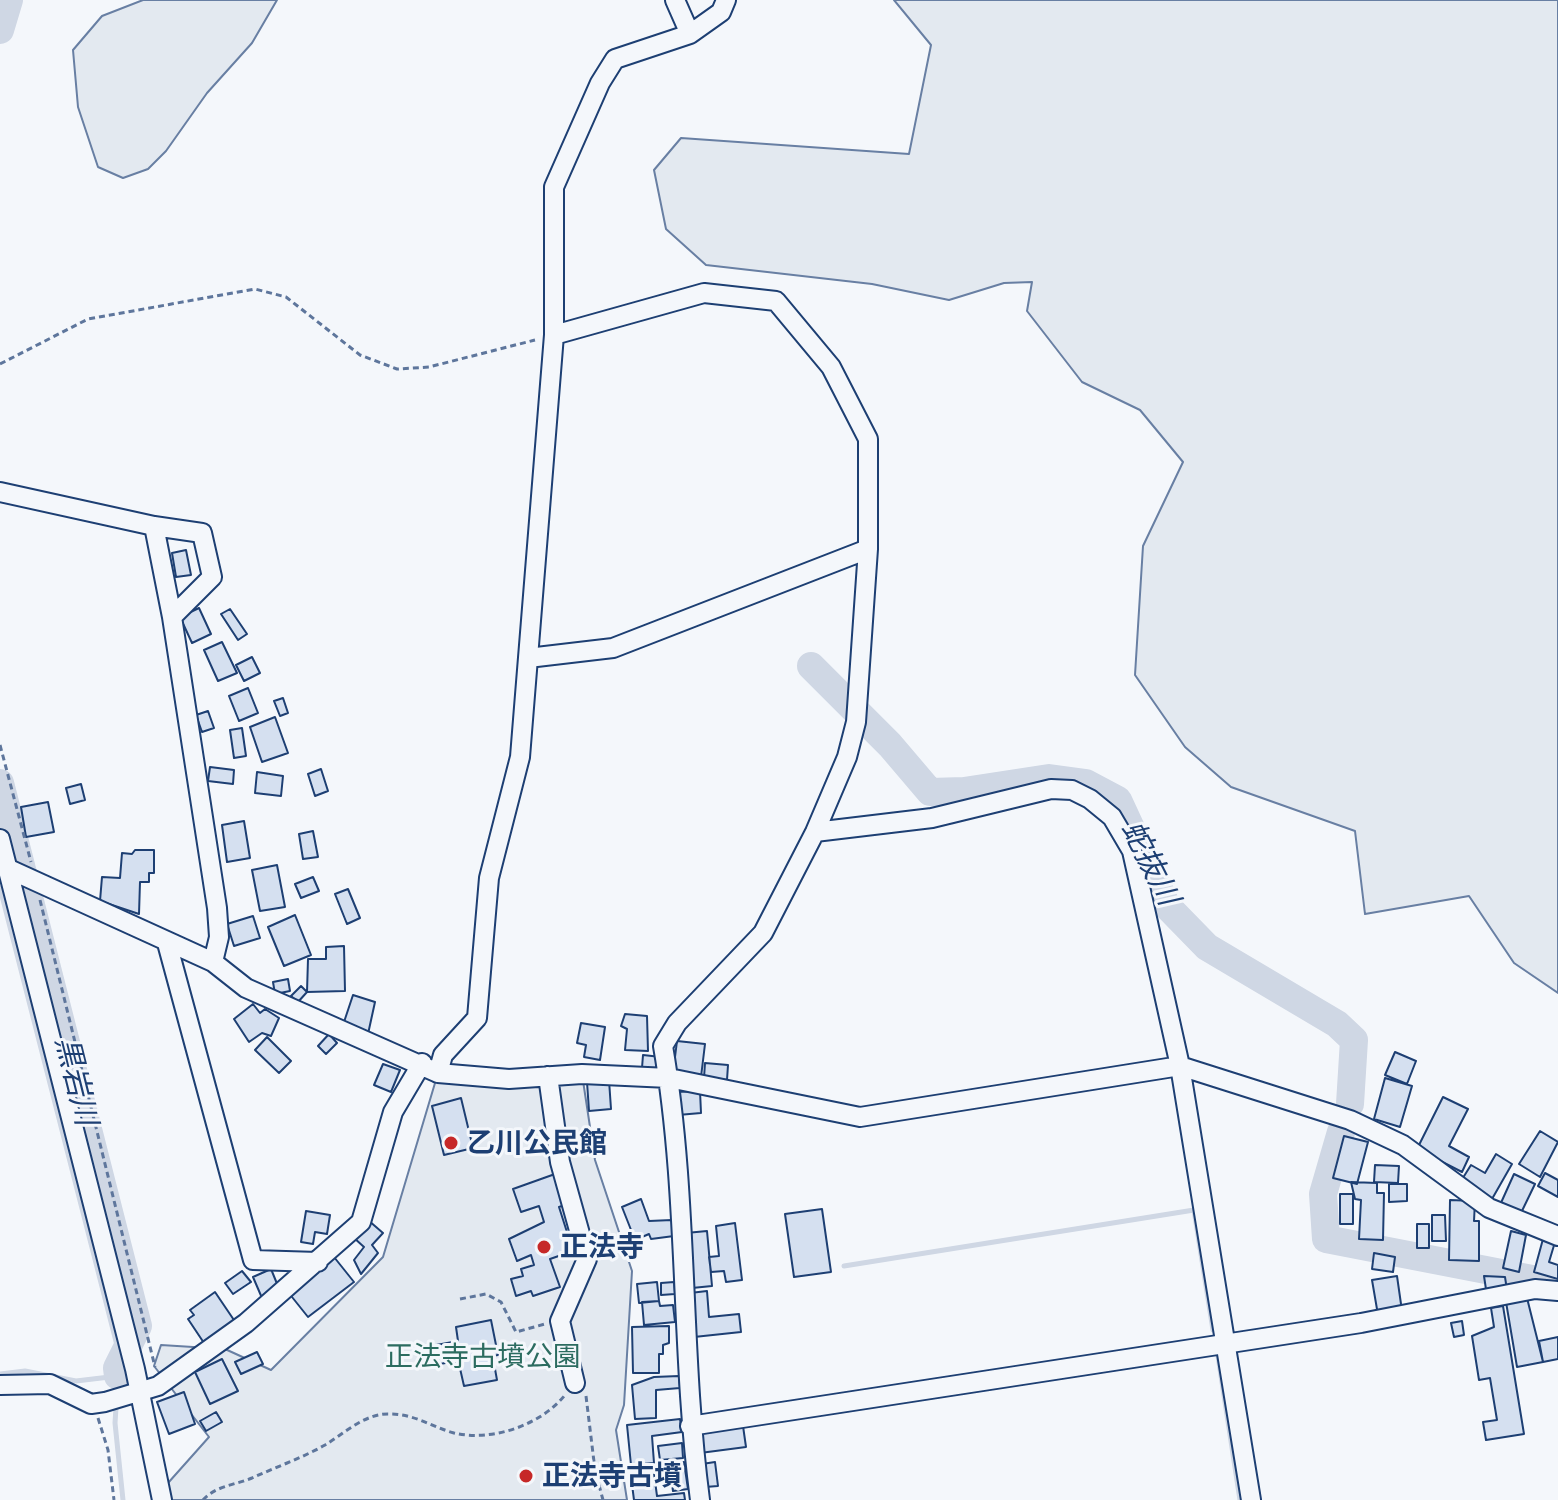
<!DOCTYPE html>
<html>
<head>
<meta charset="utf-8">
<style>
	body { margin:0 }
	canvas { display:block; background:#f4f7fb }
</style>
</head>
<body>
<canvas width="1558" height="1500"></canvas>
<script>
const ctx = document.querySelector('canvas').getContext('2d');
ctx.lineJoin = 'round';
function paint(path, color) {
  ctx.fillStyle = color;
  ctx.fill(path, 'evenodd');
}
function trace(path, color, width, dash) {
  ctx.strokeStyle = color;
  ctx.lineWidth = width;
  ctx.lineCap = dash ? 'butt' : 'round';
  ctx.setLineDash(dash || []);
  ctx.stroke(path);
}
function drawText(font, color, halo, rows, align = 'center') {
  ctx.font = font + ' "Asap Condensed","Noto Sans JP",sans-serif';
  ctx.lineWidth = 6;
  ctx.setLineDash([]);
  ctx.textBaseline = 'middle';
  ctx.strokeStyle = halo;
  ctx.fillStyle = color;
  for (const [text, x, y, turn = 0] of rows) {
    ctx.save();
    ctx.translate(x, y);
    ctx.rotate((+turn || 0) * Math.PI / 180);
    ctx.textAlign = isNaN(turn) ? turn : align;
    if (halo) ctx.strokeText(text, 0, 0);
    ctx.fillText(text, 0, 0);
    ctx.restore();
  }
}
const green = new Path2D(`
	M143 0H277L252 43 207 93 166 151 148 169 123 178 98 167 78 107 73 50 102 16Z
	M894 0H1558V993L1514 963 1469 896 1365 914 1355 831 1231 787 1185 747 1135 675 1143 546 1183 462 1140 410 1082 382 1027 311 1032 282 1004 283 949 300 872 284 706 265 666 229 654 170 681 138 909 154 931 45Z
	M438 1073 582 1074 595 1160 632 1271 624 1405 616 1430 627 1500H162L160 1492 209 1437 154 1366 161 1345 225 1349 271 1370 383 1257Z`);
paint(green, '#e3e9f0');
trace(green, '#687fa3', 2);
trace(new Path2D(`
	M0 888 121 1361
	M844 1266 1194 1210 1213 1330
	M1218 1356 1240 1500
	M0 1374 25 1371 76 1381 118 1376 115 1423 123 1500`), '#cfd7e4', 5);
trace(new Path2D(`
	M0 30 9 0
	M811 666 890 745 930 792 964 791 1049 778 1086 783 1118 800 1167 906 1207 947 1337 1024 1354 1040 1350 1104
	M0 783 138 1326 117 1368 118 1376
	M1341 1132 1323 1194 1326 1239 1558 1284`), '#cfd7e4', 28);
const building = new Path2D(`
	M186 550 191 575 176 577 172 553Z
	M199 608 211 634 192 643 180 617Z
	M230 609 247 634 238 640 221 614Z
	M222 642 237 673 218 681 204 650Z
	M252 657 260 673 244 681 236 665Z
	M248 688 258 713 239 721 229 696Z
	M283 698 288 713 280 716 274 701Z
	M208 711 214 728 202 732 196 715Z
	M275 717 288 753 262 762 250 727Z
	M242 728 246 756 234 758 230 730Z
	M210 767 234 770 233 784 208 781Z
	M321 769 328 791 315 796 308 774Z
	M257 772 283 776 281 796 255 793Z
	M81 784 85 800 70 804 66 788Z
	M48 802 54 832 26 837 21 807Z
	M244 821 250 858 227 862 222 825Z
	M313 831 318 857 303 859 299 834Z
	M135 850H154V873H149V882H140L139 914 100 901 102 877 120 878 122 853 132 854Z
	M277 865 285 907 260 911 252 870Z
	M313 877 319 891 301 898 295 884Z
	M348 889 360 918 347 924 335 894Z
	M295 915 311 955 284 966 268 927Z
	M253 916 260 938 234 946 227 924Z
	M344 946 345 991 307 992 308 959H326V947Z
	M288 979 290 991 275 994 273 982Z
	M301 986 307 992 298 1002 291 996Z
	M353 995 375 1002 368 1034 343 1025Z
	M253 1004 260 1013 265 1009 279 1018 271 1036 262 1033 249 1042 234 1019Z
	M625 1014 647 1016 648 1051 625 1050 627 1029 621 1026Z
	M581 1023 605 1027 600 1060 584 1057 586 1045 577 1043Z
	M329 1034 337 1043 326 1054 318 1046Z
	M267 1037 291 1061 279 1073 255 1050Z
	M677 1041 705 1044 701 1077 673 1073Z
	M1395 1052 1416 1061 1407 1084 1385 1075Z
	M643 1055 661 1057 660 1070 642 1068Z
	M705 1063 728 1065 727 1080 704 1078Z
	M383 1064 400 1070 391 1092 374 1085Z
	M1385 1078 1412 1086 1400 1127 1374 1119Z
	M609 1080 611 1109 589 1111 587 1082Z
	M700 1091 701 1113 678 1115 676 1092Z
	M1443 1097 1468 1109 1449 1146 1469 1157 1462 1172 1417 1149Z
	M461 1098 473 1148 444 1155 432 1106Z
	M1540 1131 1558 1142 1540 1177 1519 1164Z
	M1344 1136 1368 1142 1357 1184 1333 1178Z
	M1496 1154 1512 1164 1492 1199 1461 1181 1471 1165 1485 1173Z
	M1375 1165 1399 1166 1398 1183 1374 1182Z
	M1545 1173 1558 1180V1197L1538 1186Z
	M555 1174 565 1205 559 1207 573 1251 550 1259 560 1287 533 1296 531 1291 516 1296 511 1279 523 1276 521 1269 534 1265 531 1255 517 1261 509 1239 544 1222 539 1206 521 1212 513 1189Z
	M1514 1174 1535 1184 1520 1215 1500 1205Z
	M1351 1182 1377 1183V1193H1384L1383 1240 1359 1239 1361 1200 1355 1199Z
	M1389 1184H1407V1201L1389 1202Z
	M1340 1194H1353V1224H1340Z
	M641 1199 649 1221 672 1220 674 1236 651 1239 649 1234 635 1240 622 1207Z
	M1450 1200 1475 1201 1474 1221H1479V1261L1449 1260Z
	M822 1209 831 1272 794 1277 785 1214Z
	M306 1211 330 1215 327 1234 315 1232 313 1244 301 1242Z
	M1432 1215H1445L1446 1241H1432Z
	M368 1220 383 1233 372 1245 378 1253 361 1274 354 1260 364 1247 353 1237Z
	M735 1223 742 1280 726 1282 724 1271 711 1272 709 1257 719 1256 716 1226Z
	M1417 1224H1429V1248H1417Z
	M707 1231 712 1286 692 1288 686 1233Z
	M1511 1231 1526 1235 1519 1272 1503 1268Z
	M1543 1239 1555 1242 1549 1262 1558 1265V1279L1534 1272Z
	M1374 1253 1395 1257 1393 1272 1372 1269Z
	M334 1257 354 1282 308 1317 288 1292Z
	M271 1269 280 1291 262 1298 253 1277Z
	M242 1271 251 1282 233 1294 225 1283Z
	M1397 1276 1402 1311 1378 1315 1372 1280Z
	M1484 1276 1505 1277 1507 1290 1487 1296Z
	M657 1282 659 1301 639 1303 637 1284Z
	M674 1282 675 1294 661 1295V1283Z
	M707 1291 709 1317 739 1314 741 1332 694 1337 690 1293Z
	M215 1292 238 1326 204 1343 188 1319 194 1315 190 1310Z
	M1527 1298 1543 1362 1517 1367 1506 1302Z
	M659 1301 660 1306 673 1305 675 1322 644 1325 642 1302Z
	M1503 1306 1524 1434 1486 1440 1483 1422 1497 1420 1490 1378 1479 1380 1472 1336 1494 1327 1491 1308Z
	M491 1320 498 1355 486 1357 493 1358 497 1380 464 1386 459 1364 467 1359 424 1367 420 1348 458 1341 456 1327Z
	M1462 1321 1464 1335 1454 1337 1451 1323Z
	M669 1326V1343L663 1345V1354H659V1373H633L632 1327Z
	M1558 1337V1359L1543 1362 1539 1341Z
	M257 1352 263 1364 241 1374 235 1362Z
	M222 1359 238 1391 210 1404 195 1372Z
	M679 1376 680 1388 656 1390V1418L635 1419 632 1385 654 1377Z
	M184 1392 195 1424 169 1434 157 1402Z
	M216 1412 222 1422 206 1431 200 1421Z
	M680 1419 682 1432 652 1436 654 1463 631 1465 627 1425Z
	M743 1426 746 1447 700 1453 696 1432Z
	M682 1443 683 1458 660 1460 658 1446Z
	M684 1462 688 1489 673 1491 669 1464Z
	M715 1462 718 1486 705 1487 702 1464Z
	M653 1466 657 1496 684 1493 685 1500H634L630 1469Z`);
paint(building, '#d5e0f0');
trace(building, '#1d3f73', 2);
const minor = new Path2D(`
	M675 0 690 34
	M554 335 704 293 776 301 831 367 868 439V549L856 722 847 757 815 832 763 933 677 1023 663 1046C689 1196 680 1350 700 1500
	M0 492 154 526 202 533 212 577 172 617
	M154 526 172 617 217 908 219 937 213 962
	M528 658 613 648 868 549
	M815 832 932 818 1051 789 1072 790 1090 799 1112 817 1132 851 1180 1066 1251 1500
	M0 839 135 1369 162 1500
	M0 865 213 962 246 988 438 1073 509 1079 582 1074 669 1078 860 1117 1180 1066 1350 1120 1403 1145 1489 1208 1558 1236
	M167 943 253 1260 318 1262
	M438 1073 443 1055 477 1018 489 878 520 757 554 335V187L600 83 615 59 690 34 721 12 726 0
	M548 1076 560 1162 587 1259 560 1321 575 1383
	M0 1385 50 1384 91 1404 105 1402 158 1386 246 1323 361 1222 393 1112 422 1063
	M690 1426 1361 1323 1535 1289 1558 1291`);
trace(minor, '#1d3f73', 22);
trace(new Path2D(`
	M0 364 88 319 255 289 286 297 360 355 397 369 429 367 535 340
	M0 745 31 862
	M40 900 155 1367
	M460 1299 486 1294 501 1302 516 1332 545 1324
	M586 1396 595 1470 603 1500
	M98 1418 108 1450 114 1500
	M203 1500C215 1486 235 1485 252 1478 276 1467 302 1458 325 1445 345 1433 365 1413 390 1414 415 1414 432 1427 454 1433 492 1442 541 1425 565 1395`), '#5e769c', 3, [6, 4]);
trace(minor, '#f4f7fb', 18);
for (const [x, y, r, color] of [
	[451,1143,8,"#c62828"],
	[544,1247,8,"#c62828"],
	[526,1476,8,"#c62828"]
]) {
  const dot = new Path2D();
  dot.arc(x, y, r, 0, 2 * Math.PI);
  ctx.fillStyle = color;
  ctx.fill(dot);
  trace(dot, '#f4f7fb', 3);
}
drawText('bold 28px', '#1d3f73', '#f4f7fb', [
	["乙川公民館",467,1143],
	["正法寺",560,1247],
	["正法寺古墳",542,1476]
], 'left');
drawText('28px', '#2c6c60', '#f4f7fb', [
	["正法寺古墳公園",483,1357]
]);
drawText('italic 30px', '#1d3f73', '#f4f7fb', [
	["蛇抜川",1150,863,63],
	["黒岩川",76,1081,76]
]);
</script>
</body>
</html>
